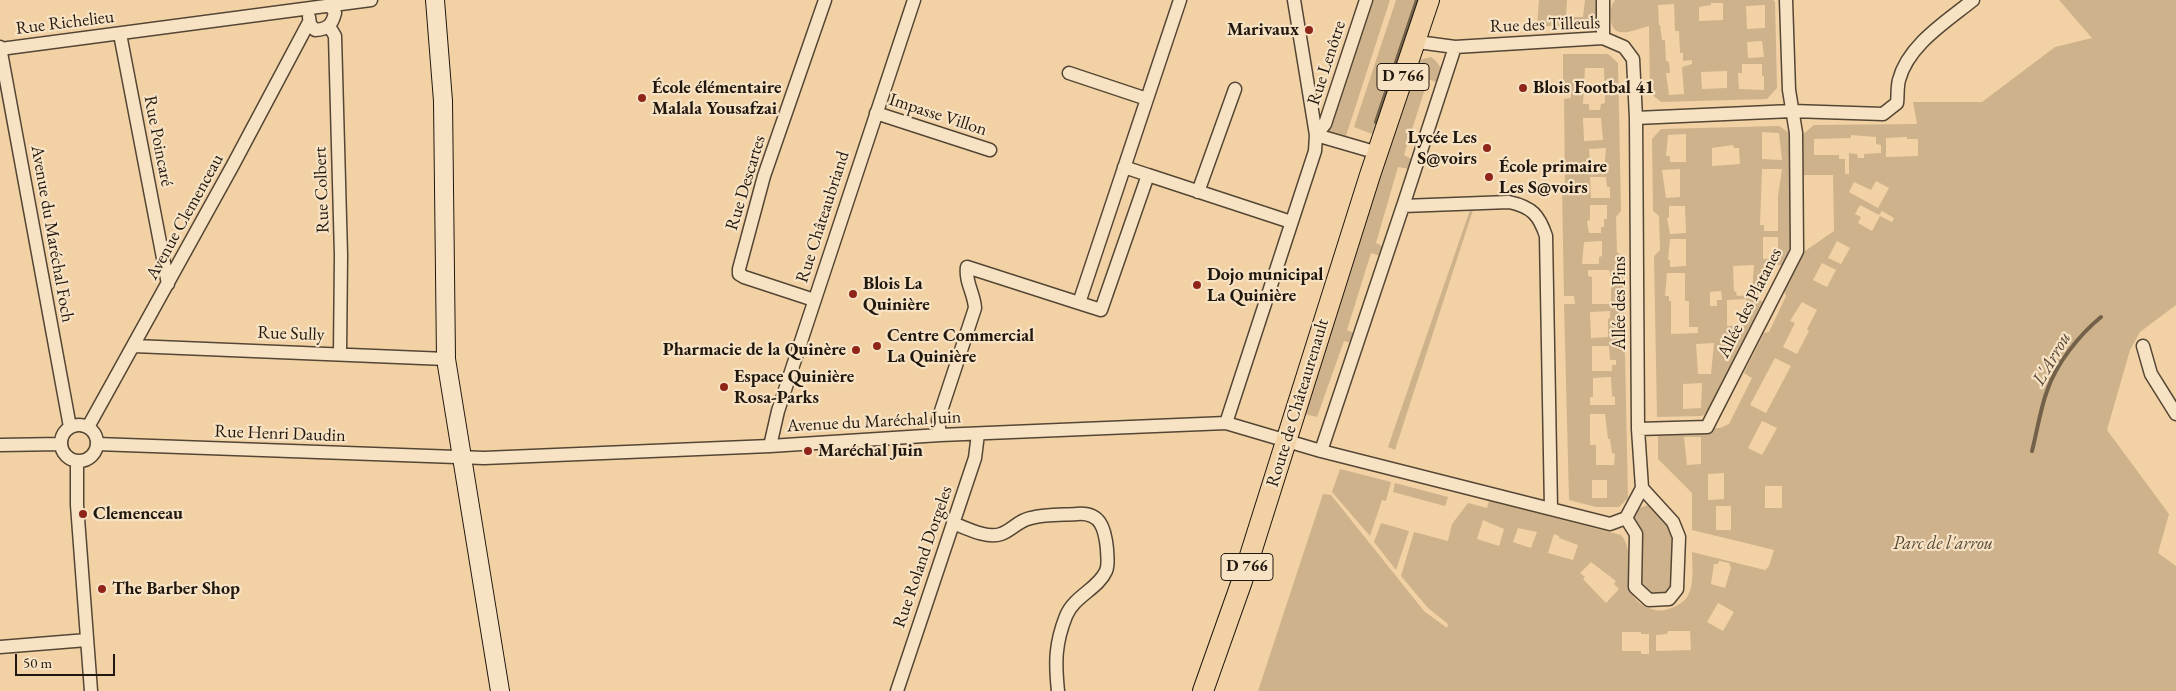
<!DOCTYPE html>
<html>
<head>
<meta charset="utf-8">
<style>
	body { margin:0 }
	#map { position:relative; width:2176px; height:691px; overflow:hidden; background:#f2d2a5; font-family:"EB Garamond",serif }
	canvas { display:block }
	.scale { position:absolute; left:15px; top:654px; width:100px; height:22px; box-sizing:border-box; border:2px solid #20170e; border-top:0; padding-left:6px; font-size:15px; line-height:18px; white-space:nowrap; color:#20170e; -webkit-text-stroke:4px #f7e2c4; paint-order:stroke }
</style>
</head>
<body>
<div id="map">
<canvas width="2176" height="691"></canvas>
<div class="scale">50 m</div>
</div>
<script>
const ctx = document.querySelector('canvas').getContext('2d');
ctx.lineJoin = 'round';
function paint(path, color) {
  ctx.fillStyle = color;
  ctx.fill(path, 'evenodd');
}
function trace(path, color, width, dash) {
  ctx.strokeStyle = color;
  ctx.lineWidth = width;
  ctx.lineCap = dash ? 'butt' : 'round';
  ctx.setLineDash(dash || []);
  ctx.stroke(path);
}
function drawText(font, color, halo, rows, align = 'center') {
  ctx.font = font + ' "EB Garamond",serif';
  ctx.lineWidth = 4.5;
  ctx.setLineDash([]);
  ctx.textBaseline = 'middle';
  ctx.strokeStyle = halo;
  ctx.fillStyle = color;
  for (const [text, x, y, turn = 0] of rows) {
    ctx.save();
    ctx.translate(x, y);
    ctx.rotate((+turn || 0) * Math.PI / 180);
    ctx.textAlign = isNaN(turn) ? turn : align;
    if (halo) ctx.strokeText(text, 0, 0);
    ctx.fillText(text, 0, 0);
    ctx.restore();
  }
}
paint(new Path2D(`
	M1369 0H1390L1346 136 1326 130Z
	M1396 0H1420L1379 125 1372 134 1354 127Z
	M1539 0H1567L1566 17H1583L1585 0H1598V16L1588 26H1537Z
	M1615 0H1773L1775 2 1777 88 1767 99 1661 102 1650 93 1649 26C1636 29 1612 42 1611 19 1611 11 1610 6 1615 0ZM1711 3H1723V20L1699 21V7L1711 5ZM1674 4 1675 31H1679L1680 53H1683V61L1692 60V64L1682 67 1684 94 1669 95 1666 73H1670L1669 62 1666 61 1665 40H1662L1660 25H1659L1658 5ZM1765 5V28L1747 29 1746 6ZM1762 41 1764 57 1748 58 1747 42ZM1742 64H1762V76H1764V90L1739 89 1738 73H1742ZM1727 71V88L1702 89 1701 72Z
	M2059 0H2176V305L2140 332 2130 350 2107 430 2169 514 2158 553 2176 566V691H1258L1323 494 1331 495 1424 611 1447 628 1448 624 1428 608 1401 576 1414 532 1448 541 1452 524 1468 503 1487 508 1489 501 1621 535C1639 555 1616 592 1646 607 1653 610 1661 612 1668 609 1675 607 1683 603 1687 597 1695 584 1692 566 1692 552L1765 570 1769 566 1774 550 1692 530V493L1658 459V430L1720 428 1729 424 1752 378 1744 373 1764 333 1769 332 1786 296 1784 291 1797 268 1802 253 1834 231 1833 175H1803L1802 135 1814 125 1917 124 1913 102H1982L2055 47 2092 38ZM1851 135 1876 137V144L1881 145V153L1864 154V158H1858L1857 154 1849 153V174H1845V159H1839V155H1814V139L1851 138ZM1907 137V139H1918V156L1886 157V138ZM1876 181 1889 188 1878 208 1849 192 1854 182 1871 190ZM1860 205 1879 215 1882 211 1894 218 1892 222 1880 216 1872 231 1858 223 1861 217 1855 214ZM1837 241 1850 248 1841 264 1828 258ZM1822 263 1836 270 1827 287 1813 280ZM1802 302 1817 310 1807 329 1809 331 1797 354 1783 347 1795 323 1790 321ZM1775 358 1791 366 1766 413 1750 405ZM1762 421 1777 428 1762 455 1748 448ZM1684 437H1701V464L1687 465ZM1724 473V499L1708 500V474ZM1765 486H1782V508H1765ZM1716 506H1731V530H1716ZM1483 520 1504 529 1499 546 1477 539ZM1518 528 1537 532 1531 548 1513 542ZM1554 534 1559 536V538L1578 545 1573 560 1548 553ZM1719 561 1729 563 1731 568 1725 588 1711 584 1714 564H1718ZM1591 562 1616 581 1614 584 1619 589 1606 603 1583 579 1585 577 1580 573ZM1718 603 1734 612 1723 631 1707 622ZM1668 631H1690L1691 650 1656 651V635L1667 634ZM1622 632H1641V634H1649V654H1641V651H1622Z
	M1563 54H1608L1618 63 1621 211 1616 217 1617 252 1623 257 1628 498 1619 507H1596L1569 500 1564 304H1575L1574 296H1564L1562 189 1565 188 1564 99 1571 98V85H1563ZM1585 68H1604L1605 103 1601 104 1600 110H1589V104H1583ZM1583 118H1601L1603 140 1584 141ZM1606 148 1604 169H1587V164H1590L1589 149ZM1590 177H1606L1607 187H1610V198H1591ZM1590 205H1607V219H1604V227H1601V233H1589L1587 221 1590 220ZM1602 241V256L1599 257V264H1582L1584 242ZM1588 270H1609L1611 277V304H1592V277L1588 276ZM1610 311V318L1608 319V337L1591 338 1590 312ZM1592 346H1609L1610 360H1616V365H1612V371H1592ZM1611 377 1612 396 1615 397V405H1590V397H1593V378ZM1590 414H1605L1608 439H1610L1612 453 1615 454 1614 465H1596V445H1590ZM1592 480H1607V498H1592Z
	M1431 57 1436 61 1442 70 1439 83 1428 79 1404 155 1413 160 1409 169 1398 167 1376 243 1384 247 1381 256 1371 253 1347 330 1356 334 1353 343 1344 341 1317 417 1305 414 1410 71C1416 61 1420 59 1431 57Z
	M1779 126 1791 134V244L1785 265H1773L1756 298 1765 303 1707 413 1702 416 1657 417 1654 256 1660 250 1659 216 1653 211 1652 139 1661 129ZM1762 132 1779 133 1782 160 1762 159ZM1686 134V162H1670V156H1666L1668 135ZM1733 145 1734 148H1739L1740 164 1712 166V148ZM1680 169V197L1666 198 1662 170ZM1762 169H1782L1778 196V231H1764V225H1760ZM1669 206H1685L1686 233 1670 234 1667 218 1669 217ZM1763 237H1778V258L1763 259ZM1670 239H1686V266L1670 267V260H1668ZM1754 265 1752 291H1750V295L1737 296 1736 292 1734 291 1733 266ZM1667 273H1685V301H1689V327H1698V333L1671 334V301H1669V296H1665ZM1721 291 1722 300H1717V306H1710V292ZM1746 299V325L1727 326V300ZM1714 343 1711 374H1698L1696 344ZM1702 383 1701 408 1683 409V384Z
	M1471 207H1474L1395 450 1388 447Z
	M1340 469 1391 482 1386 501 1382 500 1370 536 1332 492Z
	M1395 483 1448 497 1445 506 1393 492Z
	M1651 504 1672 519 1675 587 1667 596 1650 597 1640 585 1632 518 1639 508Z
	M1381 523 1409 531 1396 570 1374 542Z`), '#ceb28b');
trace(new Path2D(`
	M1376 122 1417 0
	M2032 451C2037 432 2040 410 2047 391 2056 364 2079 335 2101 317`), '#73614a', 4);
const street = new Path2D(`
	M1603 0V38
	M309 17 310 24 315 30C328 29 332 25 335 13L330 5
	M329 26 335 36 341 255 340 354
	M120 34 168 284
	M1416 40 1425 43 1455 47 1603 38 1624 47 1633 59 1636 118 1792 111 1883 114 1897 103C1898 95 1897 87 1899 80 1908 45 1947 21 1973 0
	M0 47 70 427
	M0 49 371 0
	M1069 73 1147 99
	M876 113 990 150
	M1316 135 1325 124 1366 0
	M1316 135 1378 153
	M1124 167 1148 175 1101 310 1079 303C1113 202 1147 101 1180 0
	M1148 175 1291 222
	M1198 192 1235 89
	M1403 206 1455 47
	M814 300 744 277 739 274V269L764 176 825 0
	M134 346 446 359
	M2143 346 2151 374 2176 414
	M1226 423 1315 151 1316 135 1294 0
	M61 443a18 18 0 1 1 36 0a18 18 0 1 1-36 0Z
	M88 427 233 165 309 22
	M1638 429 1707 427 1797 251 1796 133 1789 90 1786 0
	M940 435 938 420 975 308C974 293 965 282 967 267L1079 303
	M97 444 484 458 770 446 940 435 1226 423 1321 451 1610 524 1626 518 1642 488 1638 429 1636 118
	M0 445 61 444
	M770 446 778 411 914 0
	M1321 451 1403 206 1509 202C1532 207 1539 215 1546 236L1551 509
	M77 462V505L91 691
	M1626 518 1636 534 1635 587 1649 600 1669 599 1677 589 1679 537 1673 522 1642 488
	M953 523C966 528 987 539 1001 534 1012 530 1019 520 1031 518 1046 514 1062 515 1077 514 1101 512 1105 529 1107 549 1107 556 1109 564 1106 571 1098 589 1074 596 1066 616 1055 644 1055 662 1058 691
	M0 647 87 640
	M897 691 975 458 978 434`);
const secondary = new Path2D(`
	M435 0 443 101 446 359 500 691`);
const primary = new Path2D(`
	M1203 691 1242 581 1370 175 1429 0`);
trace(street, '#544634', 15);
trace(secondary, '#20170e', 20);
trace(primary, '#20170e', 22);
trace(street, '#f7e2c4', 12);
trace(secondary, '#f7e2c4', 18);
trace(primary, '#f2d2a5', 20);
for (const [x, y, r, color] of [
	[1309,30,5,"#8f2418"],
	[1523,88,5,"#8f2418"],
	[642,98,5,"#8f2418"],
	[1487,148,5,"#8f2418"],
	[1489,177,5,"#8f2418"],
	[1197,285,5,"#8f2418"],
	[853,294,5,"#8f2418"],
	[877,346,5,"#8f2418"],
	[856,350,5,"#8f2418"],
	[724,387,5,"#8f2418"],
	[808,451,5,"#8f2418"],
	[83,514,5,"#8f2418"],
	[102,589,5,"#8f2418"]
]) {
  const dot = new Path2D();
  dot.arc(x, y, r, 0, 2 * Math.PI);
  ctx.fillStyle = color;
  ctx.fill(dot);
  trace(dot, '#f7e2c4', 2);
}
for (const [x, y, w] of [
	[1403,77,52],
	[1247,567,52]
]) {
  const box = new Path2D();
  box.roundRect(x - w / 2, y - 13.5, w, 27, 4);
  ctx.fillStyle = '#f7e2c4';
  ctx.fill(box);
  trace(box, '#20170e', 1);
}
drawText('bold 16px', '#20170e', null, [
	["D 766",1403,77],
	["D 766",1247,567]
]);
drawText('18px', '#20170e', '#f7e2c4', [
	["Rue Richelieu",65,23,-7],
	["Rue des Tilleuls",1545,25,-2],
	["Rue Lenôtre",1327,63,-72],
	["Impasse Villon",938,115,18],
	["Rue Poincaré",158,141,79],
	["Rue Descartes",746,183,-73],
	["Rue Colbert",322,190,-92],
	["Avenue Clemenceau",185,217,-61],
	["Rue Châteaubriand",823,217,-72],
	["Avenue du Maréchal Foch",52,234,80],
	["Allée des Pins",1620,303,-90],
	["Allée des Platanes",1750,303,-63],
	["Rue Sully",291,334,2],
	["Route de Châteaurenault",1298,403,-73],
	["Avenue du Maréchal Juin",874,422,-3],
	["Rue Henri Daudin",280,434,2],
	["Rue Roland Dorgeles",923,557,-71]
]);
drawText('bold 18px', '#20170e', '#f7e2c4', [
	["Marivaux",1299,30,"right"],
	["École élémentaire",652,88],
	["Malala Yousafzai",652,109],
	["Blois Footbal 41",1533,88],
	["Lycée Les",1477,138,"right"],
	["S@voirs",1477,159,"right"],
	["École primaire",1499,167],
	["Les S@voirs",1499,188],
	["Dojo municipal",1207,275],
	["La Quinière",1207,296],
	["Blois La",863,284],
	["Quinière",863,305],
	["Centre Commercial",887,336],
	["La Quinière",887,357],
	["Pharmacie de la Quinère",846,350,"right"],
	["Espace Quinière",734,377],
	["Rosa-Parks",734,398],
	["Maréchal Juin",818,451],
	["Clemenceau",93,514],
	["The Barber Shop",112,589]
], 'left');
drawText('italic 18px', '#544634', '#f7e2c4', [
	["Parc de l'arrou",1943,544]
]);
drawText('italic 19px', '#584836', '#f7e2c4', [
	["L'Arrou",2052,359,-60]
]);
</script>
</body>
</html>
